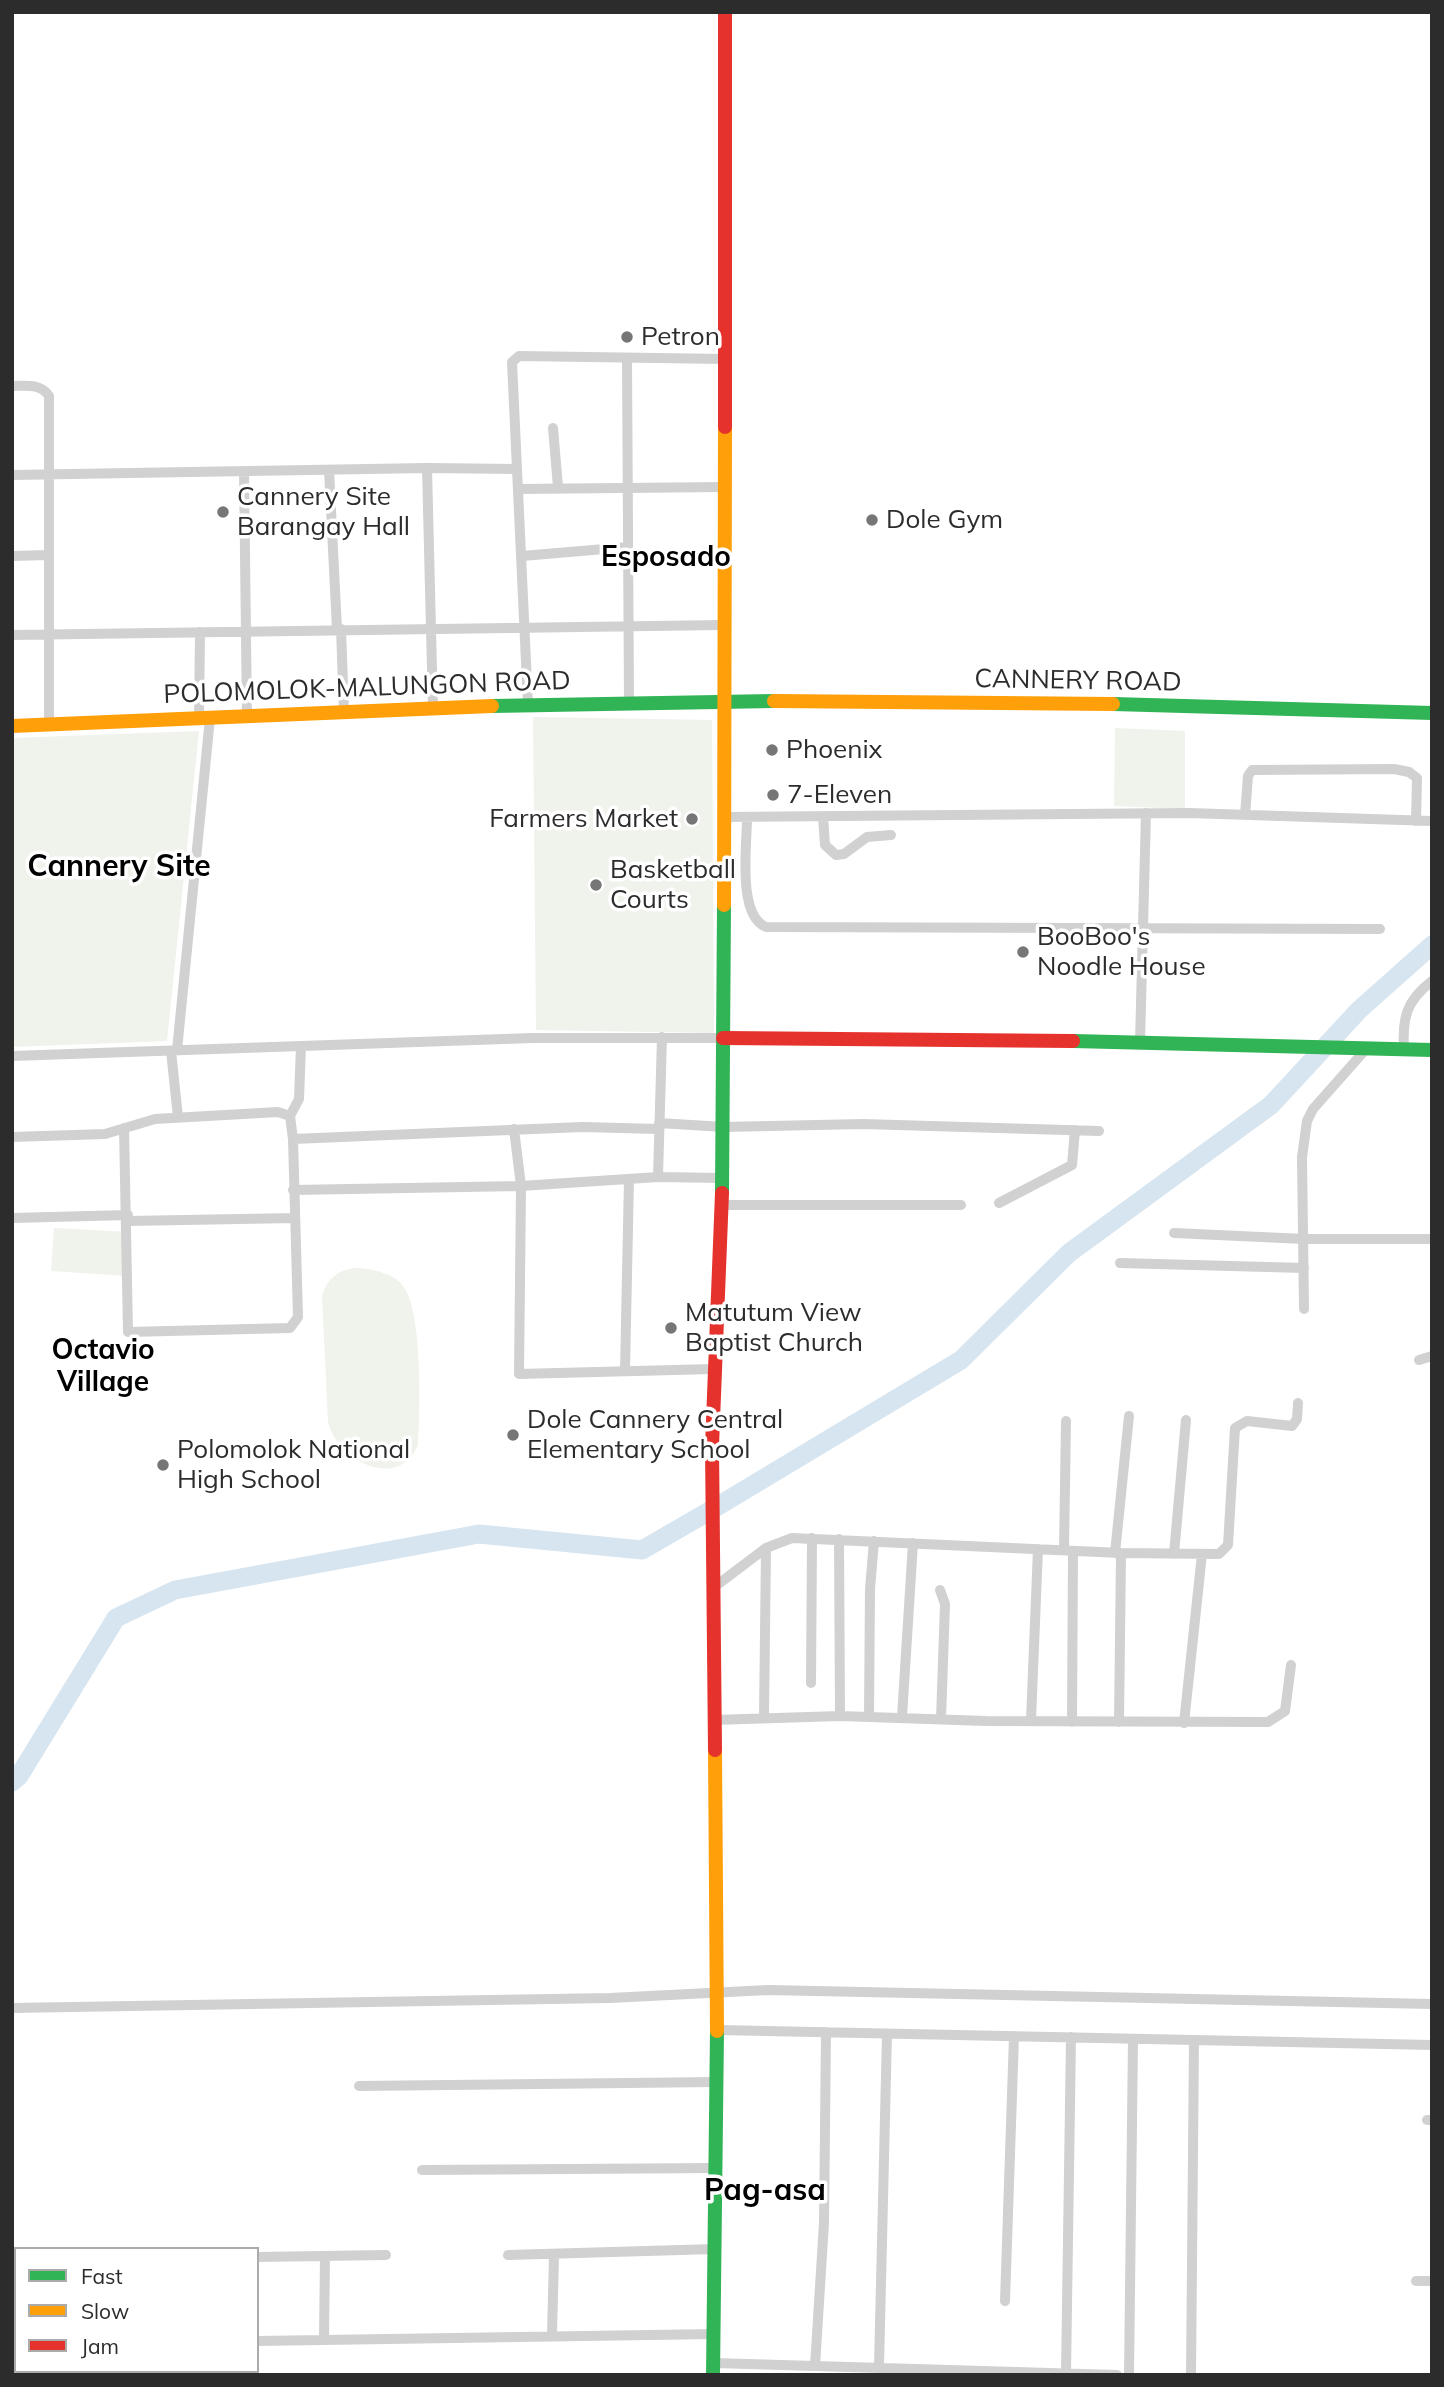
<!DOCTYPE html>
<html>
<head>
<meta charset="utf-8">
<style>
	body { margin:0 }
	#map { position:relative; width:1444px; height:2387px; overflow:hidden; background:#fff; font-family:Mulish,sans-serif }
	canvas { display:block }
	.frame { position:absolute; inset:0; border:14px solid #2c2c2c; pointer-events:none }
	.legend { position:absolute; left:14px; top:2247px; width:245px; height:126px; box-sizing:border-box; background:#fff; border:2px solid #ababab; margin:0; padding:9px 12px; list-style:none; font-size:21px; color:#2c2c2c }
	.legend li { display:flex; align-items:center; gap:14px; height:35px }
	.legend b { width:35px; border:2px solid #ababab }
</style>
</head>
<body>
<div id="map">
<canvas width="1444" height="2387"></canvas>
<div class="frame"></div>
<ul class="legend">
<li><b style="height:9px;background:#30b455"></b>Fast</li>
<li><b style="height:9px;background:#ff9f0a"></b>Slow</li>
<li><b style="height:9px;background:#e5322d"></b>Jam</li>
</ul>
</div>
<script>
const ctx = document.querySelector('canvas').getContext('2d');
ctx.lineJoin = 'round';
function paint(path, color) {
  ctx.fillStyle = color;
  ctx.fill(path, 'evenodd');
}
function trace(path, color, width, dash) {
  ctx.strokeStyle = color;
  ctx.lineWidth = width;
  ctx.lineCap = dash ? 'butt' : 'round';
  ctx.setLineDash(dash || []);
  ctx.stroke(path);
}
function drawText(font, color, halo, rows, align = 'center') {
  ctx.font = font + ' Mulish,sans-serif';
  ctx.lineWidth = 7;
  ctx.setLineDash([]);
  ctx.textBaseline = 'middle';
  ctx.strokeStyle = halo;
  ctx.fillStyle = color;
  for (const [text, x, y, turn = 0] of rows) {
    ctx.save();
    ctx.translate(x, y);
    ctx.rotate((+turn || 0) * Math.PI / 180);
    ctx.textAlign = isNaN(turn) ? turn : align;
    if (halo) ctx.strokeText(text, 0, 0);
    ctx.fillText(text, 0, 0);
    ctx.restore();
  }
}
paint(new Path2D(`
	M533 717 712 720 714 1033 536 1030Z
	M1115 728 1185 731V809L1114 806Z
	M199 731 167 1041 12 1047V738Z
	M54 1228 128 1232 126 1276 51 1271Z
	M360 1268C375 1270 394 1273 403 1286 423 1312 420 1411 418 1445 399 1491 338 1462 328 1422L322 1296C328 1277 340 1268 360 1268Z`), '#eff3eb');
trace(new Path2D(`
	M12 1782 19 1776 116 1618 175 1590 479 1534 642 1550 713 1509 961 1360 1069 1253 1271 1105 1359 1010 1432 945`), '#d7e5f0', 19);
trace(new Path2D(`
	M627 359 629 703
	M12 386C26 386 40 383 49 396V724
	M553 428 558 487
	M427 468 517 469
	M329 470 337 629
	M244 472 247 717
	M12 475 427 468 433 710
	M518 489 725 487
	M12 556 47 555
	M522 556 628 547
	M341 629 344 713
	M12 635 722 625
	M528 705 512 362 519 356 726 359
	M199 719 200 632
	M1245 815 1248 776 1252 770 1394 769 1409 772 1417 778 1416 821
	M723 817 1189 813 1432 821
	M823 817 825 845 836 855 844 854 867 837 891 835
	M747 818C747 845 737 915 766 927L1380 929
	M1140 1042 1146 813
	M177 1050 210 718
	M1404 1050C1402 1018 1406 1001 1432 981
	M171 1051 178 1117
	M12 1056 533 1038H723
	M290 1116 299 1099 301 1046
	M659 1123 724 1127 863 1124 1099 1131
	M124 1128 128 1332 290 1328 298 1317 293 1139 290 1116
	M514 1129 521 1186 519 1374 713 1369
	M12 1137 105 1134 155 1119 278 1112 290 1116
	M293 1139 582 1127 659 1129
	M658 1177 662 1037
	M293 1190 521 1186 658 1177 723 1178
	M999 1203 1072 1165 1075 1130
	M722 1205H961
	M12 1218 128 1215
	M128 1221 295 1218
	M1174 1233 1304 1239H1432
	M1120 1263 1304 1268
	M1304 1309 1302 1157 1307 1121 1313 1109 1367 1048
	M1419 1360 1432 1356
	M625 1370 629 1179
	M839 1539 840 1716
	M1064 1550 1066 1421
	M1115 1553 1129 1416
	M1174 1554 1186 1420
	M713 1588 766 1548 792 1538 1121 1553 1219 1554 1228 1545 1235 1428 1247 1421 1292 1426 1297 1419 1298 1403
	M940 1590 945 1604 941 1719
	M811 1683 812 1538
	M869 1716 870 1589 874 1541
	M764 1717 766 1548
	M902 1717 913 1543
	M713 1720 840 1716 986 1721 1268 1722 1285 1711 1291 1665
	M1031 1720 1038 1549
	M1072 1722 1073 1551
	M1119 1722 1121 1553
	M1184 1723 1202 1554
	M12 2008 610 1998 768 1990 1432 2004
	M718 2030 1432 2045
	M359 2086 717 2082
	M1427 2120H1432
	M422 2170 716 2168
	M508 2255 715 2249
	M257 2257 386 2255
	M1416 2281H1432
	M1005 2301 1014 2036
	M552 2334 554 2256
	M324 2340 325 2256
	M257 2341 715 2334
	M714 2363 1117 2375
	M815 2366 824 2223 826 2032
	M879 2366 887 2034
	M1066 2373 1071 2037
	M1129 2375 1133 2039
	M1191 2375 1194 2040`), '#d1d1d1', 10);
trace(new Path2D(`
	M1113 704 1432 713
	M492 706 774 701
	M1073 1041 1432 1050
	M722 1193 724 905
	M713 2375 717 2031`), '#30b455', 14);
trace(new Path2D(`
	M774 701 1113 704
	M12 726 492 706
	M724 905 725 427
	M715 1750 717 2031`), '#ff9f0a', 14);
trace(new Path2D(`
	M725 427V12
	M723 1038 1073 1041
	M715 1750 712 1446 722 1193`), '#e5322d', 14);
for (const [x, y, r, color] of [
	[627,337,7,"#767676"],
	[223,512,7,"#767676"],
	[872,520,7,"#767676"],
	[772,750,7,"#767676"],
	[773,795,7,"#767676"],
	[692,819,7,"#767676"],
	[596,885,7,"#767676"],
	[1023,952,7,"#767676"],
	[671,1328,7,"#767676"],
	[513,1435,7,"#767676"],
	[163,1465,7,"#767676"]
]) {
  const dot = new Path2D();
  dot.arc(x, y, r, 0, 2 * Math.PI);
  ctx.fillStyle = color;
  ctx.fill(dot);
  trace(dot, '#fff', 2.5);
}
drawText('26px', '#2c2c2c', '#fff', [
	["Petron",641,337],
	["Cannery Site",237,497],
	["Barangay Hall",237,527],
	["Dole Gym",886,520],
	["Phoenix",786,750],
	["7-Eleven",787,795],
	["Farmers Market",678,819,"right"],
	["Basketball",610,870],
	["Courts",610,900],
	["BooBoo's",1037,937],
	["Noodle House",1037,967],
	["Matutum View",685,1313],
	["Baptist Church",685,1343],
	["Dole Cannery Central",527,1420],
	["Elementary School",527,1450],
	["Polomolok National",177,1450],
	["High School",177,1480]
], 'left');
drawText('26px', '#2c2c2c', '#fff', [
	["CANNERY ROAD",1078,681,1],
	["POLOMOLOK-MALUNGON ROAD",367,688,-2]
]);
drawText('bold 28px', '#000', '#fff', [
	["Esposado",666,558],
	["Octavio",103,1351],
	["Village",103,1383]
]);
drawText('bold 30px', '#000', '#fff', [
	["Cannery Site",119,867],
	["Pag-asa",765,2191]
]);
</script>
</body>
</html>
